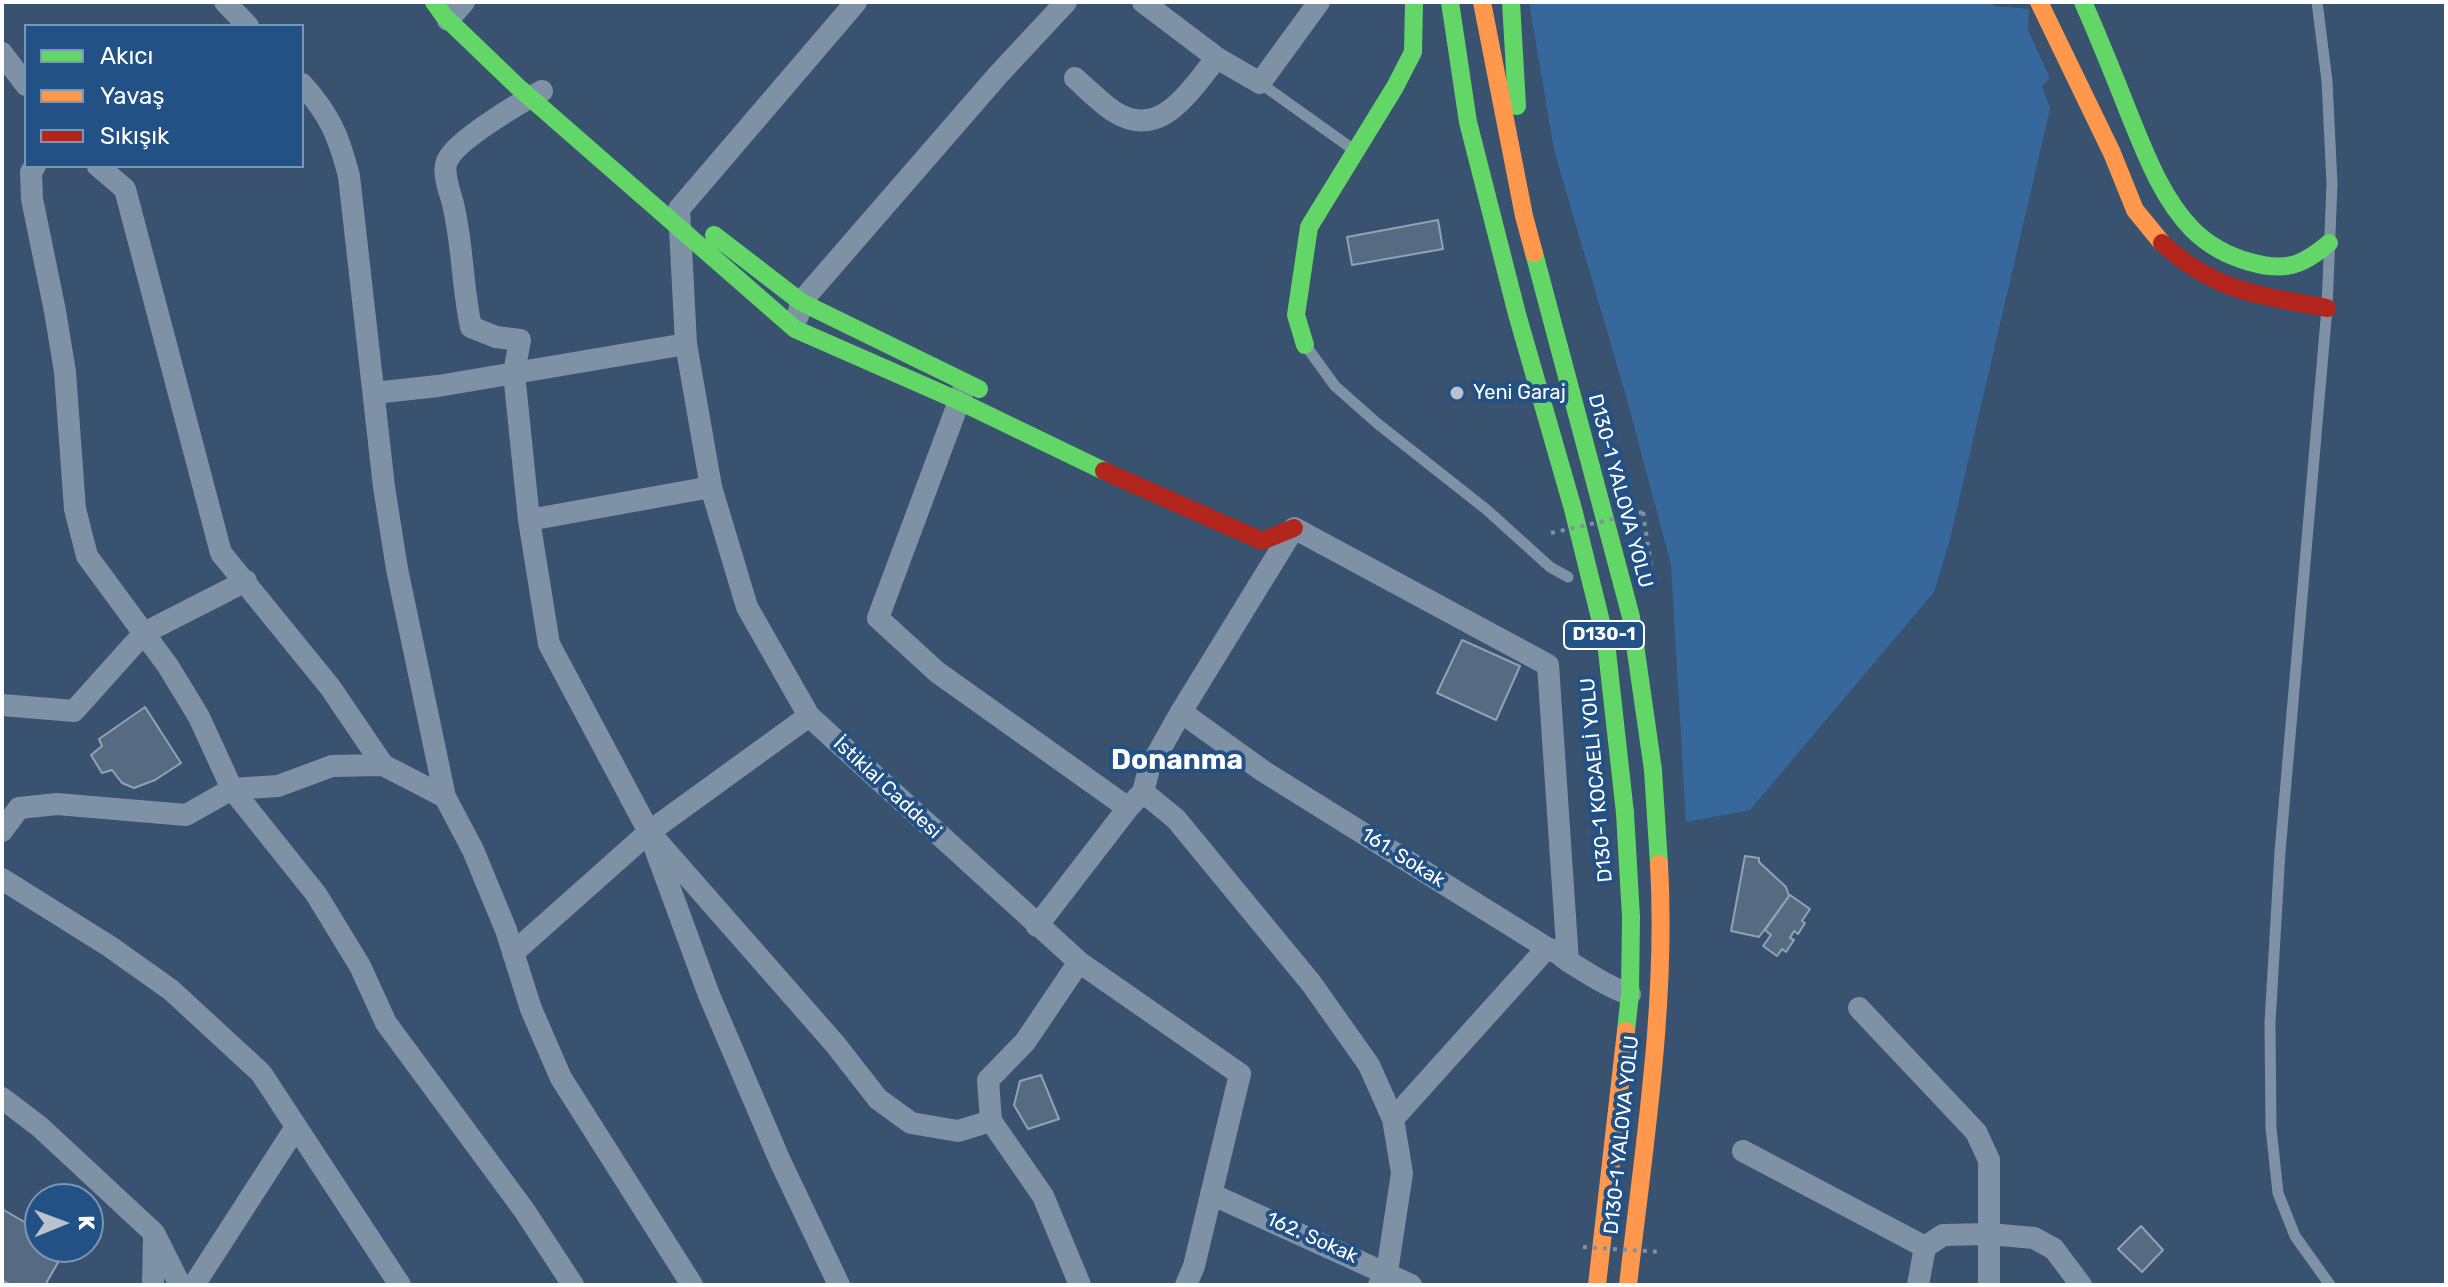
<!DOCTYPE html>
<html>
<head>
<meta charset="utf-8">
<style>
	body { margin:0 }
	#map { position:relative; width:2448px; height:1287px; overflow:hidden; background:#38526f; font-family:Rubik,sans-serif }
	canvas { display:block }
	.frame { position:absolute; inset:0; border:4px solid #fff; pointer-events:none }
	.legend { position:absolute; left:24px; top:24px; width:280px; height:144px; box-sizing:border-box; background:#225185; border:2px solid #7a97b6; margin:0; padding:10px 14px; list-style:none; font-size:24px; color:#fff }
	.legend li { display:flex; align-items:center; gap:16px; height:40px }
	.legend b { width:40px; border:2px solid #7a97b6 }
	.north { position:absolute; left:24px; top:1183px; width:80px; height:80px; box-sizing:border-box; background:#225185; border:2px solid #7a97b6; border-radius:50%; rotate:89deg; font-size:22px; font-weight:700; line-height:32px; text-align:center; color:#fff }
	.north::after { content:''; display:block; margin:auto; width:28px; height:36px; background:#b9c2cd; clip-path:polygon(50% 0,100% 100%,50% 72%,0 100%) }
</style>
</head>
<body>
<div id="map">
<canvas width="2448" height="1287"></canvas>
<div class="frame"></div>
<ul class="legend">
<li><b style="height:10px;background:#63d668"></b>Akıcı</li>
<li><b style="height:10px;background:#ff974d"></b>Yavaş</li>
<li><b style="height:10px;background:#b3261e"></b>Sıkışık</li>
</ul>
<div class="north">K</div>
</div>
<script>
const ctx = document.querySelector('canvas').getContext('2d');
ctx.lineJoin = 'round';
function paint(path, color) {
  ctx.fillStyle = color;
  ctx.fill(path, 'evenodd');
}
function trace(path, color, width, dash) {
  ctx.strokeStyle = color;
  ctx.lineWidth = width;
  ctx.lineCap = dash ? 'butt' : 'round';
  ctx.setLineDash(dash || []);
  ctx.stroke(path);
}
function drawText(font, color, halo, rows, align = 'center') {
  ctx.font = font + ' Rubik,sans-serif';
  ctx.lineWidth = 8;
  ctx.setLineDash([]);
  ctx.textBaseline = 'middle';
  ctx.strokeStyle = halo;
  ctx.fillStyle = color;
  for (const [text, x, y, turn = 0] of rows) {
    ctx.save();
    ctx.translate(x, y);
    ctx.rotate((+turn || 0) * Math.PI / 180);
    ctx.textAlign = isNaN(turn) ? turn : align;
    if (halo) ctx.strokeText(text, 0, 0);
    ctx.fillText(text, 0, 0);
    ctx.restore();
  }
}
paint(new Path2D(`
	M1529 2H1992L1994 6 2029 9 2028 30 2050 78 2042 86 2050 109 1949 543 1934 592 1750 810 1686 822 1671 565 1626 396 1554 150Z`), '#36689b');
const building = new Path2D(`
	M1438 220 1443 249 1352 265 1347 237Z
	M1462 640 1520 666 1496 720 1437 693Z
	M145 707 181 763 155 780 134 788 122 783 112 770 102 773 91 755 102 746 99 739Z
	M1745 856 1759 858V862L1786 887 1789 896 1759 937 1731 931Z
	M1790 895 1810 909 1802 921 1805 923 1798 934 1794 931 1790 938 1794 940 1786 952 1782 949 1777 956 1763 946 1771 935 1765 930Z
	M1041 1075 1059 1119 1028 1129 1014 1105 1020 1081Z
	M2 1209 40 1231V1247H67L45 1285H11L2 1280Z
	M2141 1226 2163 1250 2142 1272 2118 1249Z`);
paint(building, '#566b81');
trace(building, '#92a2b3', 2);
trace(new Path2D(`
	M1643 512 1652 573`), '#7f91a5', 4, [4, 6]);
trace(new Path2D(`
	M2317 2 2327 81 2332 184 2327 308 2280 852 2270 1023 2271 1128 2278 1193 2295 1236 2330 1285
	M1260 83 1354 150
	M1306 346 1335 386 1378 424 1487 510 1550 567 1568 577`), '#7f91a5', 11);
trace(new Path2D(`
	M225 2 248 26
	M856 2 679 209 686 344 711 487 747 607 809 716 1079 962 1025 1042 988 1080 991 1121 1043 1196 1080 1285
	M1143 2 1217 58 1260 83 1319 2
	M448 20 464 2
	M2 53 26 85
	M1075 78C1087 89 1100 102 1113 111 1162 142 1189 90 1217 58
	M302 84C330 115 339 137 349 176L384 487 397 569 445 797 473 850 506 930 531 1009 561 1078 692 1285
	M542 91C521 102 456 140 447 161 442 173 450 192 453 204 463 245 462 286 471 327L496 337 520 340 514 373 529 520 549 644 649 832 709 995 780 1161 839 1285
	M35 166 31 172 32 199 55 311 65 372 75 509 87 556 168 666 199 717 232 789 316 894 360 966 386 1023 524 1210 573 1285
	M98 166 125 189 221 553 330 687 383 765
	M798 316 801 302 998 75 1066 2
	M964 388 878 618 937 672 1128 808 1143 792
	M374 393 438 386 686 344
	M529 520 711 487
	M2 705 74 711 144 633 246 581
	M1181 712 1263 771 1547 948C1557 951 1561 956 1568 961 1582 970 1615 991 1630 994
	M809 716 649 832 835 1044 878 1099 911 1123 958 1131 991 1121
	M2 831 19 808 57 804 186 815 232 789 278 786 332 766 383 765 445 797
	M2 879 109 946 171 990 261 1073 400 1285
	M1037 926 1128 808
	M513 953 649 832
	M1079 962 1240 1074 1194 1266 1186 1285
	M1859 1008 1976 1132 1989 1160V1285
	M2 1098 40 1127 154 1233 180 1285
	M1393 1119 1547 948
	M1743 1151 1925 1247
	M1211 1194 1411 1285
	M153 1284 154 1238
	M194 1285 296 1127
	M1379 1285 1387 1272 1402 1173 1393 1119 1369 1065 1311 983 1176 819 1143 792 1149 769 1181 712 1294 528 1548 665 1568 961
	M1918 1285 1925 1247 1943 1235 1989 1234 2034 1238 2054 1249 2081 1285`), '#7f91a5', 22);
trace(new Path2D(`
	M434 2 444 16 518 87 795 329 959 401 1104 471
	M1450 2 1468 122 1517 314 1573 509 1606 642 1625 813 1631 917 1630 994 1626 1031
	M1511 2 1517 106
	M2083 2C2100 40 2115 78 2130 116 2146 155 2162 198 2192 229 2209 246 2228 256 2250 262 2285 272 2302 266 2329 243
	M714 235 801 302 979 389
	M1534 253 1631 617 1653 770 1659 864
	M1305 345 1296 315 1309 227 1395 87 1413 52 1414 2`), '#63d668', 18);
trace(new Path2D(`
	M1482 2 1524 216 1534 253
	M2039 2 2112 153 2135 210 2162 243
	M1597 1285 1626 1031
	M1628 1285C1644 1146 1667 1004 1659 864`), '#ff974d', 18);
trace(new Path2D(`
	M2162 243C2215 292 2259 295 2327 308
	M1104 471 1262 541 1294 528`), '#b3261e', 18);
trace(new Path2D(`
	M1551 533 1643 512
	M1583 1247 1661 1252`), '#7f91a5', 4, [4, 6]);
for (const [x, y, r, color] of [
	[1457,393,8,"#b9c2cd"]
]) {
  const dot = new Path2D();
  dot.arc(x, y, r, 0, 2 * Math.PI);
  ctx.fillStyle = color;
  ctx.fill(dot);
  trace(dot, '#225185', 3);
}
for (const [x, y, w] of [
	[1604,635,80]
]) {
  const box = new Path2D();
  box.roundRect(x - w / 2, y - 14, w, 28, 6);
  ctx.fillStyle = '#225185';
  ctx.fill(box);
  trace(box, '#fff', 2);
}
drawText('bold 18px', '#fff', null, [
	["D130-1",1604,635]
]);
drawText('20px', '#fff', '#225185', [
	["Yeni Garaj",1473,393]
], 'left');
drawText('20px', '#fff', '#225185', [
	["D130-1 YALOVA YOLU",1620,491,75],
	["D130-1 KOCAELİ YOLU",1597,780,-95],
	["İstiklal Caddesi",887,788,43],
	["161. Sokak",1403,858,32],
	["D130-1 YALOVA YOLU",1622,1135,-84],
	["162. Sokak",1312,1238,24]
]);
drawText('bold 28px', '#fff', '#225185', [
	["Donanma",1177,761]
]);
</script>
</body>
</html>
